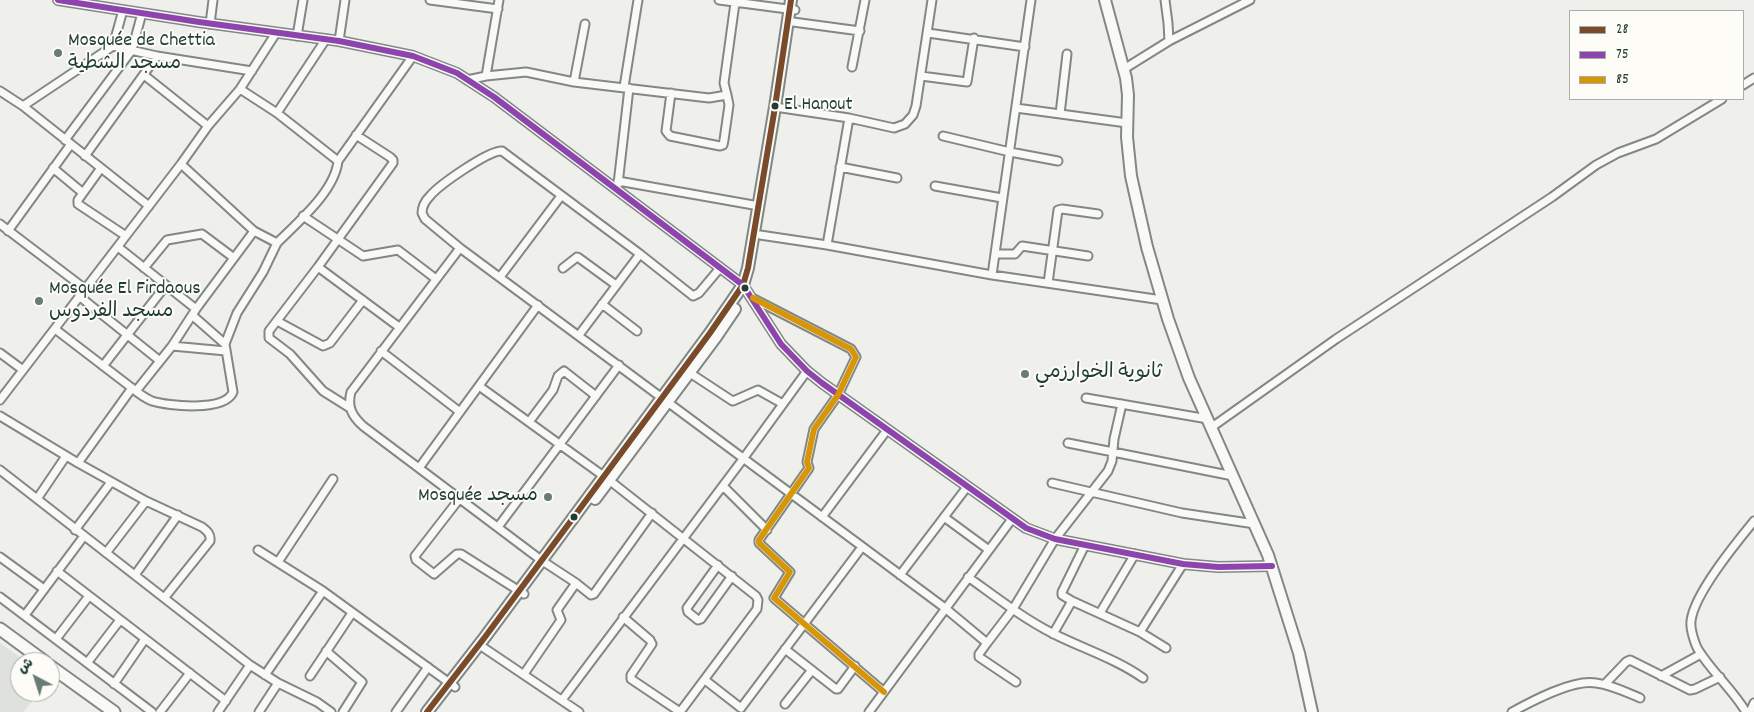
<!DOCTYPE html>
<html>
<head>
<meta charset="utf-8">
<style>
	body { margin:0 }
	#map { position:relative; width:1754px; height:712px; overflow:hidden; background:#eff0ec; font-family:Dekko,"Playpen Sans Arabic",sans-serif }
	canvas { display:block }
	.legend { position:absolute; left:1569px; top:10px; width:175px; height:90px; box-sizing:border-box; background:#fdfcf7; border:1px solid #a4b0a9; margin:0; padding:6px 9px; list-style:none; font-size:15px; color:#1f3d34 }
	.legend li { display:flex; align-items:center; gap:10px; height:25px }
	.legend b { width:25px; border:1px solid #a4b0a9 }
	.north { position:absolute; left:10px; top:652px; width:50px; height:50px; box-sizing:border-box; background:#fdfcf7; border:1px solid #a4b0a9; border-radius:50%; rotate:320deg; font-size:14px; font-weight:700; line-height:20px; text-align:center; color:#1f3d34 }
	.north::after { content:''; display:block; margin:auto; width:18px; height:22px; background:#687c74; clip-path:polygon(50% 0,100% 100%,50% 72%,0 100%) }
</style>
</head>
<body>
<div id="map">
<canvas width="1754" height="712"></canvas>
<ul class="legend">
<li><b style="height:6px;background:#7a4b2a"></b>28</li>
<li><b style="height:6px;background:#8e44ad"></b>75</li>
<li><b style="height:6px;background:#d79608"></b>85</li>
</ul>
<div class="north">ش</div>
</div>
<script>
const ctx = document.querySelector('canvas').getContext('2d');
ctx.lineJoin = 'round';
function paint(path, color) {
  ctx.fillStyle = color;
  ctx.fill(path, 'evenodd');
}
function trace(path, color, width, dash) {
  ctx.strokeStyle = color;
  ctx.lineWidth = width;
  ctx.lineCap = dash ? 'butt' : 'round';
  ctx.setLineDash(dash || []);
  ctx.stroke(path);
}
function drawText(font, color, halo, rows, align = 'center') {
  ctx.font = font + ' Dekko,"Playpen Sans Arabic",sans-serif';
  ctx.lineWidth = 4;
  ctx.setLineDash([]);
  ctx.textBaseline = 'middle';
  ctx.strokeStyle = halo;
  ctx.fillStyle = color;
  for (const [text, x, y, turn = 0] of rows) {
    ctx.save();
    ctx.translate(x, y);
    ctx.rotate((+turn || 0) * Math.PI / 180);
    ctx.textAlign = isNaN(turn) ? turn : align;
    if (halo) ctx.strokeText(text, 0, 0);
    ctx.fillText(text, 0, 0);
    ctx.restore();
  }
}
paint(new Path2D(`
	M0 643 27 662H20V692H40L23 712H0Z`), '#dee1dc');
const minor = new Path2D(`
	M430 0 498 9
	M719 0 795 10
	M793 22 860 31
	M210 24 213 0
	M928 33 1025 47
	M297 36 303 0
	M339 41 345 0
	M1169 41 1250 0
	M113 46 123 10
	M852 67 865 0
	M1124 69 1169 41 1168 23 1165 0
	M144 75 208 126
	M486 76 499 0
	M921 76 967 82 974 38
	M467 80 486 76 526 72 574 82 709 98 727 95 724 83 735 3
	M574 82 585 24
	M1743 85 1754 78
	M624 87 638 0
	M240 89 277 113 338 161 413 56
	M0 91 23 106 149 206
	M671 93 666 131 670 136 720 146 723 145 724 140 729 105 727 95
	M23 106 113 46 157 56 252 71
	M775 107 849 118 894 128 905 124 913 115 916 106 932 0
	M1016 108 1127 123
	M277 113 326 39
	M1060 114 1067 54
	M943 136 1010 152 1058 161
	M65 140 132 50 142 13
	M85 156 157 56
	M840 167 897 178
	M53 168 83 193
	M101 168 78 200V204L126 236
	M618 181 759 206
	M618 184 629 88
	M935 186 1002 198
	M303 216 363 256 398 250 436 279
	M0 224 84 288
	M8 231 71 144
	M254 231 277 243C298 222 335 191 338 161
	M760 235 827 245 992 275 1162 300
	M827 245 849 118
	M118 247 196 309
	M460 248 425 219 422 213C422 207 425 201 430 196 439 185 489 150 502 151L640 254 579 335
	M640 254 693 296 699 293 720 268
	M995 254H1015L1022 246 1088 256
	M318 267 399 327
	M144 268 167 240 202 234 234 258
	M563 268 577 257 579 258 616 285
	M992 275 1031 0
	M500 277 561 196
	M1048 283 1058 210 1062 209 1098 214
	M79 296 160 361
	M752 298 851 349 856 357 838 395 814 429 807 462 809 468 759 540V543L790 572 774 598 884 692
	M602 304 637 331
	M277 321 323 346 330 343 363 300
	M55 329 132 388 78 463
	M225 344 237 313 263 272 277 243
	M172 346 226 351
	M381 351 460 412
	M0 353 23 370
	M103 366 166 285
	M690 373 731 400 733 401 758 390 783 404
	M479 386 609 480 756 596 758 600 757 609 680 712
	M132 388C138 393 145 398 152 401 168 406 225 412 233 392L225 344 192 315
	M136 391 172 346 196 309 254 231 181 164
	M1086 398 1208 419
	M0 400 181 164 208 126 240 89 276 33
	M350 408 323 391 290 354 269 338V331L318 267 393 163V160L390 157 356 135
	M0 416 78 463 146 501 202 527C207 531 211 534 210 541L165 597
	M529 422 553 390 558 376 564 371 596 396
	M1212 427 1336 339 1552 197 1596 165 1618 153 1656 139 1722 99
	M1068 443 1233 476
	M419 468 538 305
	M0 470 250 665 278 683 317 702 331 712
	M1052 483 1182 513 1255 524
	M723 486 767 530
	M460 498 415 556 416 560 434 574 457 554H461L524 594
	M37 499 66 456
	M822 517 887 430
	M944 517 989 550
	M498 527 619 365
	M75 530 111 482
	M258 550 323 591
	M106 553 146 501
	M0 557 44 589
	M278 562 333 479
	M718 565 687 608 688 612 698 620 701 619 732 576
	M57 571 226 701
	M135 575 178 515
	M900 575 967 487
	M968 577C996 597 1024 619 1054 634 1084 649 1116 659 1143 678
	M576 583 591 595 594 594 652 513
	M0 597 152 712
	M1072 601 1062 595V592L1085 545
	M1100 613 1135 554
	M25 615 84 536
	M623 617 650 640 652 644 631 675V679L680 712
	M1140 632 1166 648
	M1053 634 1072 601 1140 632 1183 564
	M56 639 89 596
	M987 643 979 654V657L1016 682
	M484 648 579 712
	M785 649 836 689H838L855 666
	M326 651 362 682 343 712
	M87 663 120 620
	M524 674 561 620 557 610 576 583 541 560 363 426C352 416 347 407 351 392L460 248 945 608 987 643 1013 609 1055 539 1108 471 1112 461 1114 439 1122 404
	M265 675 323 591 455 687
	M310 676 352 613
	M1661 676 1701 654
	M705 680 741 708 862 547
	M114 684 145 639
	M1605 684 1626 662 1630 660 1690 690 1695 689 1720 677
	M562 700 743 459 807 371
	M785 704 812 670
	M160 712 190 673
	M218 712 250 665
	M259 712 278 683
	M396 712 428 667
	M869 712 1012 519
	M1512 712C1532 701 1573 679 1596 683 1612 685 1626 692 1640 698
	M1746 712C1733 690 1713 673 1699 651 1695 645 1690 629 1691 621 1694 594 1736 543 1754 521
	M1750 712 1754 703`);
const tertiary = new Path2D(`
	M58 0 199 22 339 41 413 56 457 73 494 97 743 285 781 344 807 371 822 383 1026 528 1055 539 1183 564 1218 567 1272 566`);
const secondary = new Path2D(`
	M1105 0 1126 78 1128 95 1127 137 1131 176 1147 247 1168 319 1189 378 1268 555 1299 653 1312 712
	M595 499 716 337 735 309
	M427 712 485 637 710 333 743 285 748 268 775 107 791 0`);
const trunk = new Path2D(`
	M0 629 45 662
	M50 666 114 712`);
trace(minor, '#828885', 11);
trace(tertiary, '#828885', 12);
trace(secondary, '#828885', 14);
trace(trunk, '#828885', 15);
trace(minor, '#f9f9f7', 7);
trace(tertiary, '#f9f9f7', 9);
trace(secondary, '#f9f9f7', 10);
trace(trunk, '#f9f9f7', 11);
trace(new Path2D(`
	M427 712 485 637 710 333 743 285 748 268 775 107 791 0`), '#7a4b2a', 6);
trace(new Path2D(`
	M58 0 199 22 339 41 413 56 457 73 494 97 743 285 781 344 807 371 822 383 1026 528 1055 539 1183 564 1218 567 1272 566`), '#8e44ad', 6);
trace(new Path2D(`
	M753 298 851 349 856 357 838 395 814 429 807 462 809 468 759 540V543L790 572 774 598 884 692`), '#d79608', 6);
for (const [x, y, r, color] of [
	[58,53,5,"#687c74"],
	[775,106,4.5,"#1f3d34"],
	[745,288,4.5,"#1f3d34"],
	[39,301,5,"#687c74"],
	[1025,374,5,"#687c74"],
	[548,497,5,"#687c74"],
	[574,517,4.5,"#1f3d34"]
]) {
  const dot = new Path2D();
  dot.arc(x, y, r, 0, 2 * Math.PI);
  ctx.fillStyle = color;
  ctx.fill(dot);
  trace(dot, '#fdfcf7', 2);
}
drawText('19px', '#1f3d34', '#fdfcf7', [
	["El Hanout",784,106]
], 'left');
drawText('20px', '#1f3d34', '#fdfcf7', [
	["Mosquée de Chettia",68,42],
	["مسجد الشطية",68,65],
	["Mosquée El Firdaous",49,290],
	["مسجد الفردوس",49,313],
	["ثانوية الخوارزمي",1035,374],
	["Mosquée مسجد",538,497,"right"]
], 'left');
</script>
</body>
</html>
